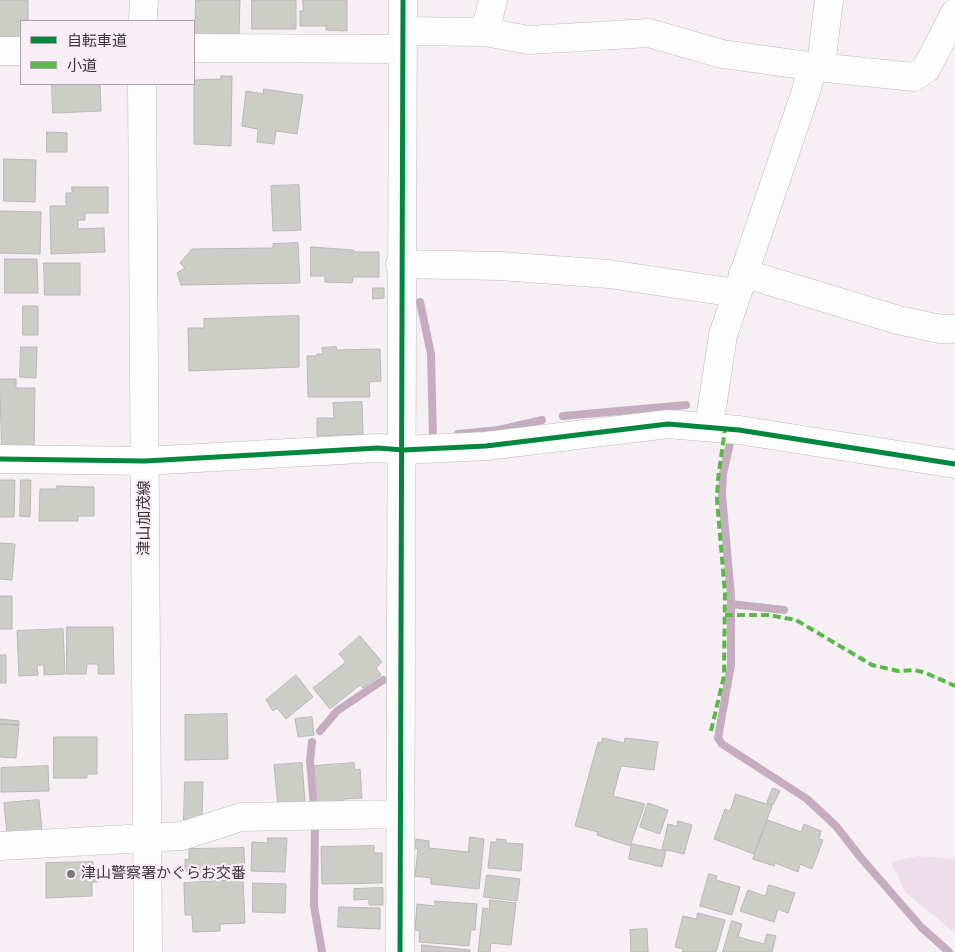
<!DOCTYPE html>
<html>
<head>
<meta charset="utf-8">
<style>
	body { margin:0 }
	#map { position:relative; width:955px; height:952px; overflow:hidden; background:#f6f0f5; font-family:"IBM Plex Serif","Noto Sans JP",serif }
	canvas { display:block }
	.legend { position:absolute; left:20px; top:20px; width:175px; height:65px; box-sizing:border-box; background:#f8eef6; border:1px solid #aca4aa; margin:0; padding:6px 9px; list-style:none; font-size:15px; color:#3a3639 }
	.legend li { display:flex; align-items:center; gap:10px; height:25px }
	.legend b { width:25px; border:1px solid #aca4aa }
</style>
</head>
<body>
<div id="map">
<canvas width="955" height="952"></canvas>
<ul class="legend">
<li><b style="height:6px;background:#00873e"></b>自転車道</li>
<li><b style="height:6px;background:#58b947"></b>小道</li>
</ul>
</div>
<script>
const ctx = document.querySelector('canvas').getContext('2d');
ctx.lineJoin = 'round';
function paint(path, color) {
  ctx.fillStyle = color;
  ctx.fill(path, 'evenodd');
}
function trace(path, color, width, dash) {
  ctx.strokeStyle = color;
  ctx.lineWidth = width;
  ctx.lineCap = dash ? 'butt' : 'round';
  ctx.setLineDash(dash || []);
  ctx.stroke(path);
}
function drawText(font, color, halo, rows, align = 'center') {
  ctx.font = font + ' "IBM Plex Serif","Noto Sans JP",serif';
  ctx.lineWidth = 4.5;
  ctx.setLineDash([]);
  ctx.textBaseline = 'middle';
  ctx.strokeStyle = halo;
  ctx.fillStyle = color;
  for (const [text, x, y, turn = 0] of rows) {
    ctx.save();
    ctx.translate(x, y);
    ctx.rotate((+turn || 0) * Math.PI / 180);
    ctx.textAlign = isNaN(turn) ? turn : align;
    if (halo) ctx.strokeText(text, 0, 0);
    ctx.fillText(text, 0, 0);
    ctx.restore();
  }
}
paint(new Path2D(`
	M917 856 955 859V933L905 892 891 862Z`), '#eddee9');
trace(new Path2D(`
	M420 302 431 354 433 438
	M563 416 686 405
	M458 434 499 430 542 420
	M730 443 723 474 722 494 731 596V665L718 738 722 744 807 799 836 826 861 858 921 927 949 952
	M731 604 784 610
	M320 731 337 711 383 680
	M312 742 310 761 314 807
	M315 826 314 906 322 952`), '#c5adbf', 8);
const building = new Path2D(`
	M0 0H28V21H21V41H8V37H0Z
	M196 0H240L239 36 195 35Z
	M252 0H296V29H252Z
	M303 0H347V31L326 30V26H300V11H303Z
	M221 76H232L231 146 194 144V80L221 79Z
	M52 84H100L101 111 53 113Z
	M264 89 303 95 297 134 276 131 274 144 257 142 258 129 242 126 246 91 263 94Z
	M47 132 67 133V152H47Z
	M4 159 36 160 35 202 4 201Z
	M299 185 301 230 273 231 271 186Z
	M72 187H108V213H85V220H78V229L104 228 105 252 51 254 50 206H66V193H72Z
	M0 211 41 212 40 254 0 253Z
	M298 243 300 283 181 285 177 273 185 268 180 263 192 249 273 248V244Z
	M311 247 354 250V252H379V277H353L352 283 325 282V276H311Z
	M5 259H37L38 293H5Z
	M44 263H80V295H45Z
	M373 288H384V298L373 299Z
	M23 306H38V335H23Z
	M299 316V367L189 371 188 328H204V319Z
	M21 347H37L36 378 20 377Z
	M336 347 337 350 380 349 381 381 369 382 370 397H308L307 356H317V354H323L322 348Z
	M0 379H16V388H35L34 450 2 449Z
	M362 402 363 434 317 436V418H334L333 403Z
	M0 480H15L14 517H0Z
	M21 480H31L30 517 20 516Z
	M57 486 94 487V516H78V521H39L40 489H57Z
	M0 543 15 544 12 580 0 579Z
	M0 596H12V629H0Z
	M67 627H113L114 674H98V664H87L86 674H67Z
	M63 629 65 674 44 675V665H37L38 675 19 676 17 631Z
	M360 636 382 662 376 668 381 675 363 688 360 685 330 709 313 688 346 662 339 654Z
	M0 655H6V683H0Z
	M296 675 313 697 286 719 277 708 273 711 266 700Z
	M227 714 228 759 185 760V715Z
	M312 717 314 735 298 737 295 719Z
	M0 719 19 721V725L0 724Z
	M0 724 19 725 16 758 0 757Z
	M54 737H97V774H87V778H54Z
	M603 738 624 743 625 738 658 742 654 770 621 766 613 796 645 804 630 846 597 835 598 832 575 826 598 742 601 743Z
	M302 763 305 802 278 806 274 765Z
	M354 763 355 770 360 769 362 798 344 799V803L317 805 314 766Z
	M48 766 49 791 1 792V768Z
	M185 782H203L202 820H184Z
	M773 788 780 791 773 805 767 803Z
	M736 794 772 806 754 854 714 839 725 809 730 811Z
	M39 800 42 830 7 834 4 803Z
	M648 803 668 810 660 834 640 827Z
	M768 820 801 832 804 824 821 831 819 839 823 840 812 869 800 864 798 872 775 863 774 866 753 859Z
	M678 821 692 825 684 854 662 849 668 824 677 826Z
	M470 837 484 839 479 889 431 884V878L415 876 418 849 415 848 416 839 429 841V848L468 852Z
	M268 838H287L285 872 251 871 252 842 267 843Z
	M497 839 506 840V843L523 844 521 871 488 868 491 842H497Z
	M632 844 666 851 662 867 629 859Z
	M374 846V853H382V883L322 884 321 847Z
	M244 848 245 878 190 879V871H185V859L189 860V849Z
	M93 862V866H96L97 882H92V896L46 898V863Z
	M709 874 717 876 716 880 740 887 732 915 700 906Z
	M487 875 520 879 517 901 484 897Z
	M243 880 245 923 220 924V931L193 932 192 915H185L184 883Z
	M253 883 286 884 285 913 253 912Z
	M769 885 795 893 788 913 778 909 774 922 740 911 748 890 765 896Z
	M383 888V905H369V899L354 900V889Z
	M490 900 516 903 511 945 491 943 490 952H478L483 908 489 909Z
	M435 901 477 904 475 930H471L469 946 419 942 420 931 415 930 417 904 435 906Z
	M339 907 380 908V929L338 927Z
	M698 913 725 920 716 952H682L683 949 675 947 683 916 696 919Z
	M732 921 742 924 738 937 764 944 767 934 776 936 772 952H723Z
	M647 929 648 952H631L630 930Z
	M422 945 470 950V952H422Z`);
paint(building, '#cdcdc8');
trace(building, '#b8b6b6', 1);
const minor = new Path2D(`
	M403 31 485 32 529 40 649 33 722 54 817 67 914 77 926 69 955 13
	M485 32 493 0
	M194 48 403 49
	M0 51H21
	M400 264 500 266 609 274 736 293
	M743 273 898 320 940 329H955
	M709 427 723 335 806 91 810 75 817 67 822 57 829 0
	M0 459 145 461 378 448 403 450 486 446 668 424 739 430 955 464
	M0 846 182 836 241 817 400 814
	M400 952 403 0`);
const primary = new Path2D(`
	M143 21 144 0
	M142 84 148 952`);
trace(minor, '#bcb8bc', 29);
trace(primary, '#bcb8bc', 29);
trace(minor, '#fefdfe', 28);
trace(primary, '#fefdfe', 28);
trace(new Path2D(`
	M725 615H769L796 620 872 665 898 671 914 670 926 673 955 686
	M711 731 724 676 725 593 717 500 718 479 725 429`), '#58b947', 4, [8, 4]);
trace(new Path2D(`
	M0 459 145 461 378 448 403 450 486 446 668 424 739 430 955 464
	M400 952 403 0`), '#00873e', 5);
for (const [x, y, r, color] of [
	[71,874,5,"#7c777b"]
]) {
  const dot = new Path2D();
  dot.arc(x, y, r, 0, 2 * Math.PI);
  ctx.fillStyle = color;
  ctx.fill(dot);
  trace(dot, '#f8eef6', 2);
}
drawText('15px', '#3a3639', '#f8eef6', [
	["津山加茂線",145,518,-90]
]);
drawText('15px', '#3a3639', '#f8eef6', [
	["津山警察署かぐらお交番",81,874]
], 'left');
</script>
</body>
</html>
